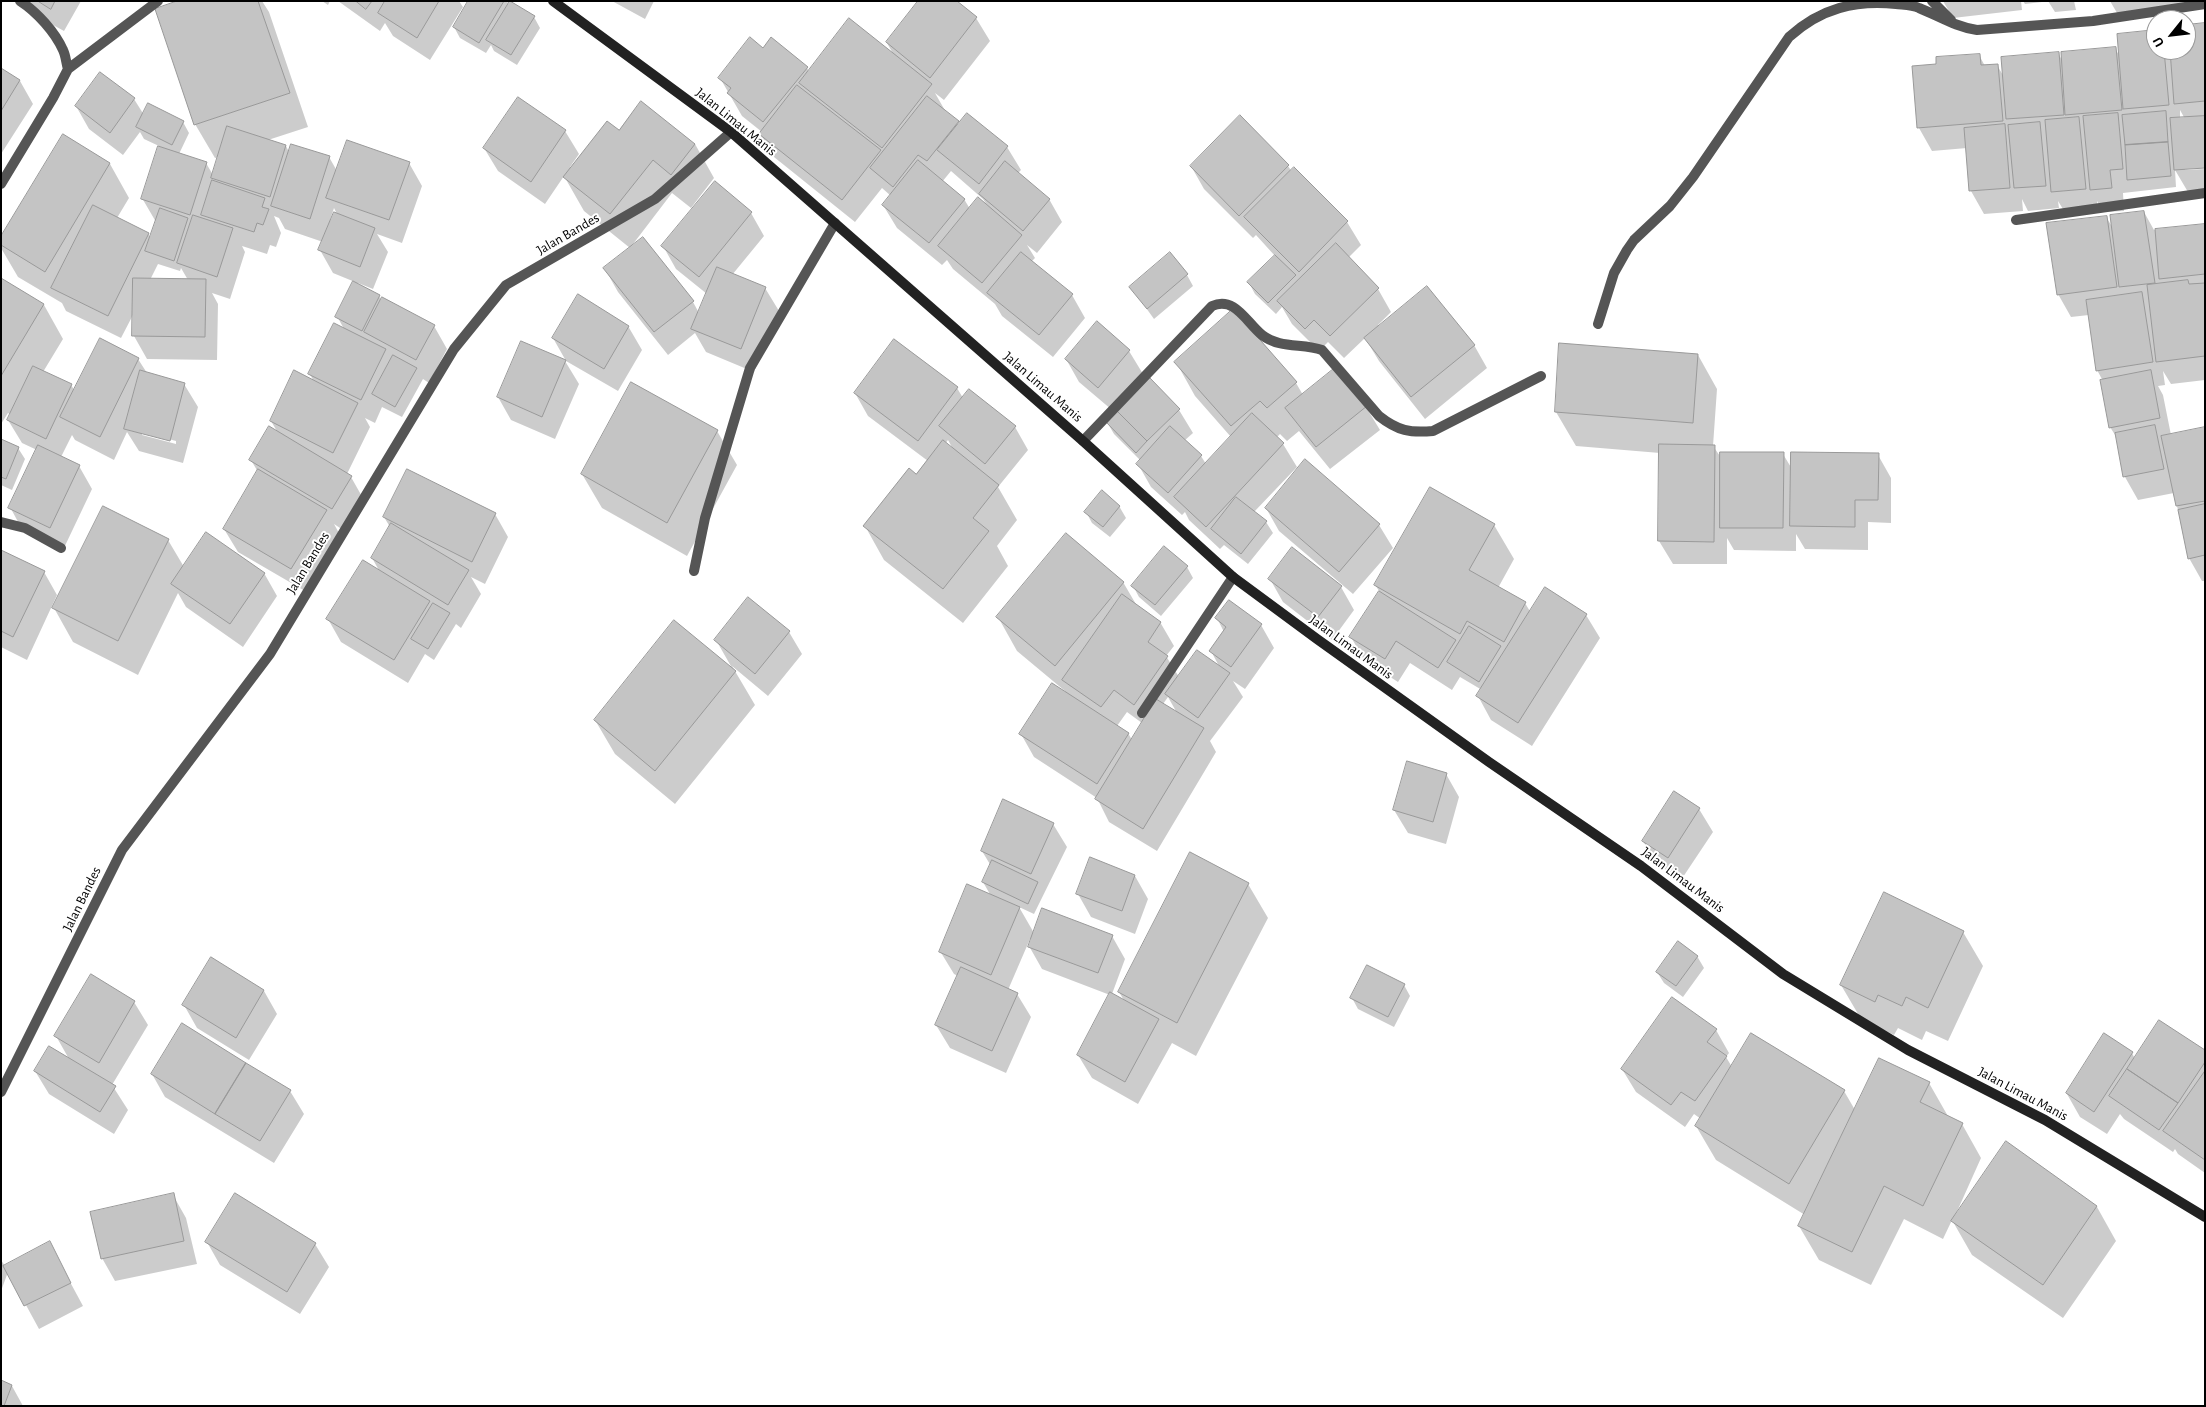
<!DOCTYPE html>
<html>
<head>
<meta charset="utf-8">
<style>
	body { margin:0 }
	#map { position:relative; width:2206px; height:1407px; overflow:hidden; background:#fff; font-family:"Alegreya Sans",sans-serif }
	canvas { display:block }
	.frame { position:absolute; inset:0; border:2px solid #000; pointer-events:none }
	.north { position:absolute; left:2146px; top:10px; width:50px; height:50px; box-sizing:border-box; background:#fff; border:1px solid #999; border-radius:50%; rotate:241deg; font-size:14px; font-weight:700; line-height:20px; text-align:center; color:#000 }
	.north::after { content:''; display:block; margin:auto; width:18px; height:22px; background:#000; clip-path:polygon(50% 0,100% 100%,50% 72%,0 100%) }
</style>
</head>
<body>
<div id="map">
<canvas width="2206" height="1407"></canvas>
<div class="frame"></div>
<div class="north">U</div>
</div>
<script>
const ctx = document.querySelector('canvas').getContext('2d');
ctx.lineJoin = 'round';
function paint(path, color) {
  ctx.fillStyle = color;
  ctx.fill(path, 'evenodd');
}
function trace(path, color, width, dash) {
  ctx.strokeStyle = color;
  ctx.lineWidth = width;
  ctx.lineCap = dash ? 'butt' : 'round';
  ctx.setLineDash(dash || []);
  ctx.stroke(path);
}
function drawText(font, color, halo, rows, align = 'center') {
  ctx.font = font + ' "Alegreya Sans",sans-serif';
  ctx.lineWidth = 4;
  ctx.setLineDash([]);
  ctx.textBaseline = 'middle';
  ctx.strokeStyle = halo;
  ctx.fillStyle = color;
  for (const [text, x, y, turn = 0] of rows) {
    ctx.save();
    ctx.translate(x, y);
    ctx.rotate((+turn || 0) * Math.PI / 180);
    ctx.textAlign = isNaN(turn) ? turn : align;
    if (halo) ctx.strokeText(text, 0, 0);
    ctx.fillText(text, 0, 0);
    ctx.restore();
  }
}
paint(new Path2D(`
	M26 1H81L64 31 33 14Z
	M181 1H262L269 12 308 127 268 140 286 146 289 152 329 157 337 171 409 163 422 186 402 243 377 234 388 252 373 289 358 283V285L379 296 381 300 434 326 447 349 429 383 423 379 402 417 382 407 375 423 365 418 370 427 347 474 351 477 364 500 346 532 334 524 339 533 305 591 238 552 224 529 258 472 251 460 278 433 271 421 314 382 310 374 344 329 337 316 355 282 333 273 320 250 323 242 285 229 279 218 274 216 281 233 276 247 270 245 267 254 242 246 245 252 230 299 212 293 218 304 217 360 147 359 134 336V313L121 338 66 311 62 303 18 277 1 248V238L63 136 110 164 129 198 117 218 148 233 151 239 156 222 142 198 159 146 144 139 140 132 123 155 89 129 76 106 101 74 134 99 144 115 183 122 189 133 179 154 206 163 213 175 219 157 215 158 195 124ZM334 208 337 214 332 221 330 220ZM158 264 180 271 181 268 188 280H150Z
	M322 1H330L328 5Z
	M338 1H459L463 7 430 60 393 36 385 23 380 31Z
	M470 1H507L509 5 534 17 540 28 517 65 494 51 491 45 486 53 460 38 454 27Z
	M612 1H654L645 19Z
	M955 1 976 18 990 41 944 100 935 93 947 114 959 125 1007 147 1021 170 1018 173 1049 199 1062 222 1037 253 1027 245 1035 258 1031 262 1072 295 1085 318 1053 357 1002 316 995 304 953 269 947 260 942 265 897 228 883 205 891 196 882 188 855 222 774 157 760 134 762 132 742 116 720 78 764 49 807 68 809 72 895 57 887 43ZM951 171 983 199 989 208 970 209 964 199 942 182Z
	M1943 1H2021L2022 10 1953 18Z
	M2023 1H2042V2L2025 4Z
	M2048 1H2074L2076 10 2055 12Z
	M2110 1H2205L2120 18Z
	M2205 24V167L2185 168V170L2205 169V191L2188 192 2175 170 2176 187 2123 193 2124 211 2104 212 2097 201 2098 212 2066 214 2058 201 2059 208 2028 211 2022 199 2023 211 1984 214 1971 191 1967 148 1932 151 1919 128 1938 65 1979 55 1985 66 1997 65 2004 77 2058 53 2062 60 2115 49 2120 56 2156 32V50H2186V26ZM2180 110 2185 119H2180Z
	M1 69 20 81 33 104 1 154Z
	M518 98 565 131 579 154 570 167 571 169 619 132 695 144 714 178 691 208 672 193 630 248 584 211 564 176 545 204 498 171 484 148Z
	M1191 166H1288L1292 172 1294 169 1347 222 1361 245 1348 258 1378 289 1391 312 1378 325 1380 326 1474 345 1487 368 1425 419 1379 361 1365 338 1344 358 1328 342 1319 351 1292 324 1282 307 1276 314 1255 294 1249 283 1275 256 1256 235 1253 238 1204 189Z
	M2144 212 2154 230 2205 225V380L2171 384 2163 371 2165 385 2158 386 2163 395 2171 435 2205 428V581H2202L2189 558 2174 493 2138 500 2125 477 2117 438 2110 427 2103 381 2097 370 2089 315 2071 317 2058 294 2106 217 2113 228Z
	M751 213 764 236 732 275 765 288 779 311 754 372 706 352 695 333 668 355 618 292 605 269 693 302 699 313 707 294 676 269 663 246Z
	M1187 275 1193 286 1154 319 1131 287Z
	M1 280 44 305 63 339 43 372 71 385 75 391 138 359 147 373 184 384 198 407 183 463 139 451 127 432 114 460 75 440 72 435 61 457 79 466 92 489 63 550 23 531 10 507 37 450 22 443 8 420 11 415 8 413 1 424ZM142 432 176 441V444L142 435Z
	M1097 323 1129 351 1143 374 1112 410 1079 382 1066 359Z
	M628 326 642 350 618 391 566 361 553 338Z
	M1561 344 1698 355 1717 389 1713 446 1722 459 1783 454 1792 469 1878 455 1891 478V523L1868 522V550L1805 549 1796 534V551L1734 550 1727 538V564H1673L1659 541 1660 453 1576 446 1556 412Z
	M565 361 579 384 555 439 511 420 498 397Z
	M1176 362 1296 383 1303 395 1366 407 1380 430 1330 469 1299 431 1287 441 1280 434 1277 437 1283 444 1297 467 1254 512 1266 522 1273 533 1248 564 1224 545 1220 549 1189 520 1185 512 1182 515 1151 487 1138 464 1141 461 1114 434 1107 422 1150 380 1179 410 1193 433 1184 441 1201 456 1206 464 1231 437 1195 396Z
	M632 384 717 431 737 465 687 556 602 508 582 474Z
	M957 388 963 398 1015 427 1028 450 998 487 1017 520 997 546 1008 566 963 623 884 560 865 526 916 475 928 461 868 416 855 393ZM948 440 954 451 945 444Z
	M1 440 18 448 25 459 12 490 1 485Z
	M1119 506 1126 518 1110 537 1092 523 1086 512Z
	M1266 508 1379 525 1393 548 1353 594 1279 531Z
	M495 514 508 537 485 584 471 577 481 594 461 628 456 624 434 660 425 654 408 683 341 642 328 619 380 572 372 558 390 527 384 517Z
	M1494 525 1514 559 1498 588 1525 603 1531 613 1546 589 1586 615 1600 638 1532 746 1491 720 1478 696 1482 690 1460 677 1452 690 1410 663 1398 682 1364 660 1351 637 1380 592 1375 585Z
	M168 540 184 567 264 573 277 596 243 647 186 607 178 593 138 675 73 642 54 608Z
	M1 551 44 572 57 595 27 660 1 647Z
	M1187 567 1193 578 1161 616 1139 597 1133 586Z
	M1270 579 1341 587 1354 610 1332 640 1283 602Z
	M1123 582 1137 606 1160 622 1174 646 1166 656 1179 677 1220 668 1211 651 1224 632 1217 618 1261 625 1274 648 1245 689 1233 681 1243 697 1210 741 1216 752 1157 851 1109 822 1097 798 1034 757 1021 734 1065 691 1017 651 998 617ZM1168 697 1177 713 1163 704ZM1127 712 1142 723 1132 740 1128 733 1117 726Z
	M789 632 802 654 768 696 732 666 755 705 675 804 615 754 595 720 732 668 716 640Z
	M1446 774 1459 797 1446 844 1408 833 1394 810Z
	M1674 793 1699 809 1713 832 1681 880 1657 864 1643 841Z
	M1053 824 1067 847 1034 914 1019 907 1034 933 1112 936 1125 959 1112 994 1125 1002 1119 992 1248 884 1268 918 1196 1056 1172 1043 1138 1104 1092 1078 1078 1055 1110 995 1042 969 1029 946 1032 939H1030L1008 990 1017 994 1031 1017 1006 1073 950 1048 936 1025 958 976 954 974 940 951 991 896 983 882 991 866 982 851Z
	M1135 876 1148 899 1135 934 1091 917 1078 894Z
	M1963 932 1983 966 1948 1041 1926 1031 1922 1040 1898 1028 1894 1035 1861 1019 1841 985Z
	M1697 956 1704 968 1683 997 1664 983 1657 972Z
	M91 976 134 1002 148 1025 112 1085 128 1110 114 1134 49 1094 35 1071 69 1059 56 1036Z
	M1404 985 1410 996 1394 1027 1358 1009 1352 998Z
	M264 991 277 1014 249 1060 197 1028 184 1005Z
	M1716 1030 1729 1053 1726 1057 1732 1067 1844 1091 1855 1110 1929 1083 1949 1118 1962 1124 1981 1158 1955 1216 2006 1143 2097 1207 2116 1241 2063 1318 1972 1255 1952 1220 1943 1239 1904 1219 1871 1285 1819 1260 1799 1226 1805 1215 1716 1160 1696 1126 1701 1119 1694 1114 1685 1127 1636 1092 1622 1069Z
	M2205 1052V1173L2178 1154 2175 1149 2173 1152 2124 1119 2120 1114 2107 1134 2080 1117 2067 1094 2132 1053 2135 1059Z
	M152 1074 290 1091 304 1114 274 1163 165 1097Z
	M235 1194 315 1244 329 1267 300 1314 220 1265 207 1242Z
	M173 1195 186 1218 197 1264 115 1281 102 1258Z
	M49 1243 83 1306 39 1329 8 1272 1 1291V1260L5 1266Z
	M1 1382 12 1386 23 1406H1Z`), '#0003');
const building = new Path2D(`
	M38 1H55L51 9Z
	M177 1H258L290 93 194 125 155 9Z
	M356 1H372L366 9Z
	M385 1H439L417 38 378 13Z
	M468 1H504L479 43 453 27Z
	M510 1 535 16 511 55 486 40Z
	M918 1H957L977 17 930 78 886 42Z
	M849 18 932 84 882 148 799 83Z
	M2205 23V101L2174 104 2170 50H2186V25Z
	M2156 30V50H2164L2169 105 2123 109 2117 34Z
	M750 37 763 48 771 37 808 67 763 122 727 93 731 88 718 78Z
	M2116 47 2122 110 2065 115 2061 52Z
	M2059 52 2064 115 2006 119 2001 57Z
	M1980 54 1981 65 1998 64 2003 121 1917 128 1912 66 1936 64V57Z
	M1 68 20 80 1 111Z
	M100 72 135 98 110 133 75 106Z
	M797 85 881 150 842 200 759 134Z
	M927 96 959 121 927 161 918 155 893 187 870 168Z
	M518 97 566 130 531 182 483 148Z
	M641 101 695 144 671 175 653 160 610 214 563 177 607 121 619 130Z
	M148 103 184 121 172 145 136 127Z
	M2166 111 2168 142 2125 145 2122 115Z
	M967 113 1008 146 979 184 937 150Z
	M2118 113 2123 169 2110 170 2112 188 2090 190 2083 116Z
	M1240 115 1289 165 1239 216 1190 166Z
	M2205 116V168L2174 170 2170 118Z
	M2079 117 2086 189 2051 192 2045 120Z
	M2040 122 2046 186 2014 188 2008 125Z
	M2005 124 2010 188 1969 191 1964 128Z
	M227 126 286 145 270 197 211 178Z
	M63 134 110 163 45 272 1 245V236Z
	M347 140 410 162 389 220 326 198Z
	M2168 142 2171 176 2127 180 2125 145Z
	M291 144 330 156 310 219 271 206Z
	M158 146 207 162 190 215 141 199Z
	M918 160 965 199 929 243 882 205Z
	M1005 161 1050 199 1023 231 979 194Z
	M1294 167 1348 221 1299 272 1244 217Z
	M212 180 265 198 262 207 269 209 263 225 257 223 254 232 201 215Z
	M715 181 752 212 699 277 661 246Z
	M978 197 1022 235 982 283 938 246Z
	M93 205 149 233 108 316 51 288Z
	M160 208 188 218 174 261 145 251Z
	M2144 211 2155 283 2119 287 2110 215Z
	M334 212 375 228 360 267 318 250Z
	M193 215 233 228 217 277 177 263Z
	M2107 216 2117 287 2057 295 2046 223Z
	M2205 224V274L2159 279 2155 229Z
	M643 237 694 301 654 332 603 268Z
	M1336 243 1379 288 1330 336 1314 320 1305 329 1277 301Z
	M1021 252 1073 294 1039 335 987 293Z
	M1170 252 1188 274 1147 309 1129 287Z
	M1275 255 1296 275 1268 303 1247 282Z
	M717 267 766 287 741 349 691 329Z
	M1 278 44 304 1 376Z
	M133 278 206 279 205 337 132 336Z
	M2188 280 2189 284 2205 283V356L2156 362 2147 285Z
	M353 281 380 295 362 331 335 317Z
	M1427 286 1475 345 1411 397 1364 338Z
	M2142 292 2153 362 2096 371 2086 300Z
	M578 294 629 326 604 369 552 338Z
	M382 297 435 325 416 360 364 332Z
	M1233 309 1297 382 1267 408 1260 401 1231 426 1174 362Z
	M1097 321 1130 350 1098 388 1065 359Z
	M334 323 386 349 361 400 308 374Z
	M100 338 139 358 100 437 60 417Z
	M894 339 958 387 918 441 854 393Z
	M521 341 566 360 542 417 497 397Z
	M1559 343 1698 354 1693 423 1555 412Z
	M393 355 417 368 395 407 372 394Z
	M33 366 72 384 46 439 7 420Z
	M1336 367 1367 406 1316 447 1285 408Z
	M140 370 185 383 170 441 124 429Z
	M294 370 358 403 333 453 270 421Z
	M2151 370 2160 418 2109 428 2100 380Z
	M1150 378 1180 409 1147 441 1117 411Z
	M631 382 718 430 667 523 581 474Z
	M969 389 1016 426 985 464 939 426Z
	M1117 411 1147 441 1136 453 1106 422Z
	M1252 413 1284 443 1206 527 1174 497Z
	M2155 425 2164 469 2123 477 2115 433Z
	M269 426 352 476 332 509 249 460Z
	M1170 426 1202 455 1168 493 1136 464Z
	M2205 427V501L2176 506 2161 436Z
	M1 439 19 447 6 479 1 477Z
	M943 440 999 485 973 518 989 531 943 589 863 526 909 468 916 474Z
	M1659 444 1715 445 1714 542 1658 541Z
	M38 445 80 465 50 528 8 508Z
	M1720 452H1784L1783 528H1720Z
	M1791 452 1879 453 1878 500H1855V527L1790 526Z
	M1305 459 1380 524 1339 572 1265 508Z
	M258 469 327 510 291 569 223 529Z
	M407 469 496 513 472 562 383 517Z
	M1430 487 1495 524 1469 570 1526 602 1504 642 1467 621 1460 634 1374 585Z
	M1102 490 1120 506 1103 527 1084 512Z
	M1236 497 1267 521 1241 554 1211 529Z
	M2205 504V555L2188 559 2178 510Z
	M103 506 169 539 118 641 52 608Z
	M391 523 469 570 448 605 371 558Z
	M206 532 265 573 230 624 171 584Z
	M1066 533 1124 582 1055 666 996 617Z
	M1164 546 1188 566 1155 605 1131 586Z
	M1292 547 1342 586 1318 617 1268 579Z
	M1 550 45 571 13 637 1 631Z
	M363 560 430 601 394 660 326 619Z
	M1545 587 1587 614 1518 723 1476 696Z
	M1379 591 1456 640 1438 668 1396 641 1385 659 1349 637Z
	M1122 594 1161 622 1148 642 1168 656 1134 705 1114 690 1101 707 1062 680Z
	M748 597 790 631 755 674 714 640Z
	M1229 600 1262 624 1231 667 1209 651 1226 627 1215 618Z
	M433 603 450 613 428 649 411 639Z
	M674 620 736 671 655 771 594 720Z
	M1469 626 1501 646 1479 682 1447 662Z
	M1197 650 1230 673 1198 718 1165 694Z
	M1052 683 1129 733 1097 784 1019 734Z
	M1156 699 1204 728 1143 829 1095 799Z
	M1407 761 1447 773 1433 822 1393 810Z
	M1674 791 1700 808 1668 858 1642 841Z
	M1003 799 1054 823 1031 874 981 851Z
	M1190 852 1249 883 1177 1023 1118 992Z
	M1090 857 1135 875 1122 911 1076 894Z
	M992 860 1038 882 1028 904 982 882Z
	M967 884 1020 907 991 975 939 952Z
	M1884 892 1964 931 1928 1008 1906 997 1902 1006 1878 995 1875 1002 1840 985Z
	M1042 908 1113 935 1098 973 1028 947Z
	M1678 941 1698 956 1676 986 1656 972Z
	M211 957 264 990 236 1038 182 1005Z
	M1367 965 1405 984 1388 1017 1350 998Z
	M961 967 1018 993 992 1051 935 1025Z
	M91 974 135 1001 99 1063 54 1036Z
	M1110 992 1159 1019 1125 1082 1077 1055Z
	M1672 997 1717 1029 1707 1042 1727 1056 1695 1101 1681 1092 1671 1105 1621 1069Z
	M2159 1020 2205 1050V1062L2178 1103 2127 1069Z
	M182 1023 246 1063 215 1114 151 1074Z
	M1751 1033 1845 1090 1789 1184 1695 1126Z
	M2104 1033 2133 1052 2094 1112 2066 1093Z
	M49 1046 116 1086 100 1112 34 1071Z
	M1879 1058 1930 1082 1920 1102 1963 1123 1923 1206 1884 1186 1852 1252 1798 1226Z
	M246 1063 291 1090 260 1141 215 1114Z
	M2127 1069 2178 1103 2159 1130 2109 1096Z
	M2205 1071V1160L2163 1131Z
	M2006 1141 2097 1206 2043 1285 1951 1221Z
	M174 1193 184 1241 101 1259 90 1212Z
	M235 1193 316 1243 287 1292 205 1242Z
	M50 1241 71 1283 24 1306 3 1266Z
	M1 1380 12 1385 4 1406H1Z`);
paint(building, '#c4c4c4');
trace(building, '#999', 1);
trace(new Path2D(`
	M1932 1 1951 20
	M68 69 158 1
	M1 184 53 98 68 69C66 63 66 56 63 50 55 32 37 12 20 1
	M2016 220 2205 193
	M1598 324 1614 273 1627 250 1634 240 1670 206 1693 177 1789 37C1821 8 1855 0 1896 4 1904 5 1912 5 1919 8 1939 16 1956 27 1977 30L2093 21 2205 4
	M1083 441 1212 306C1235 296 1246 322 1262 335 1280 349 1303 343 1322 350L1379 416C1398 431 1410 433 1433 431L1541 376
	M1 522 25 528 61 548
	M694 571 705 518 750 368 835 223
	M1142 713 1233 577
	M1 1092 122 850 270 654 454 349 506 285 655 199 731 132`), '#555', 10);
trace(new Path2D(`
	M553 1 731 132 1083 441 1233 577 1317 639 1489 762 1641 866 1783 974 1908 1050 2045 1120 2205 1217`), '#222', 10);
drawText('14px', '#000', '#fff', [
	["Jalan Limau Manis",736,122,39],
	["Jalan Bandes",568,234,-30],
	["Jalan Limau Manis",1043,387,41],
	["Jalan Bandes",308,563,-59],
	["Jalan Limau Manis",1351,647,36],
	["Jalan Limau Manis",1683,880,37],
	["Jalan Bandes",82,899,-64],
	["Jalan Limau Manis",2023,1094,28]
]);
</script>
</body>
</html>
